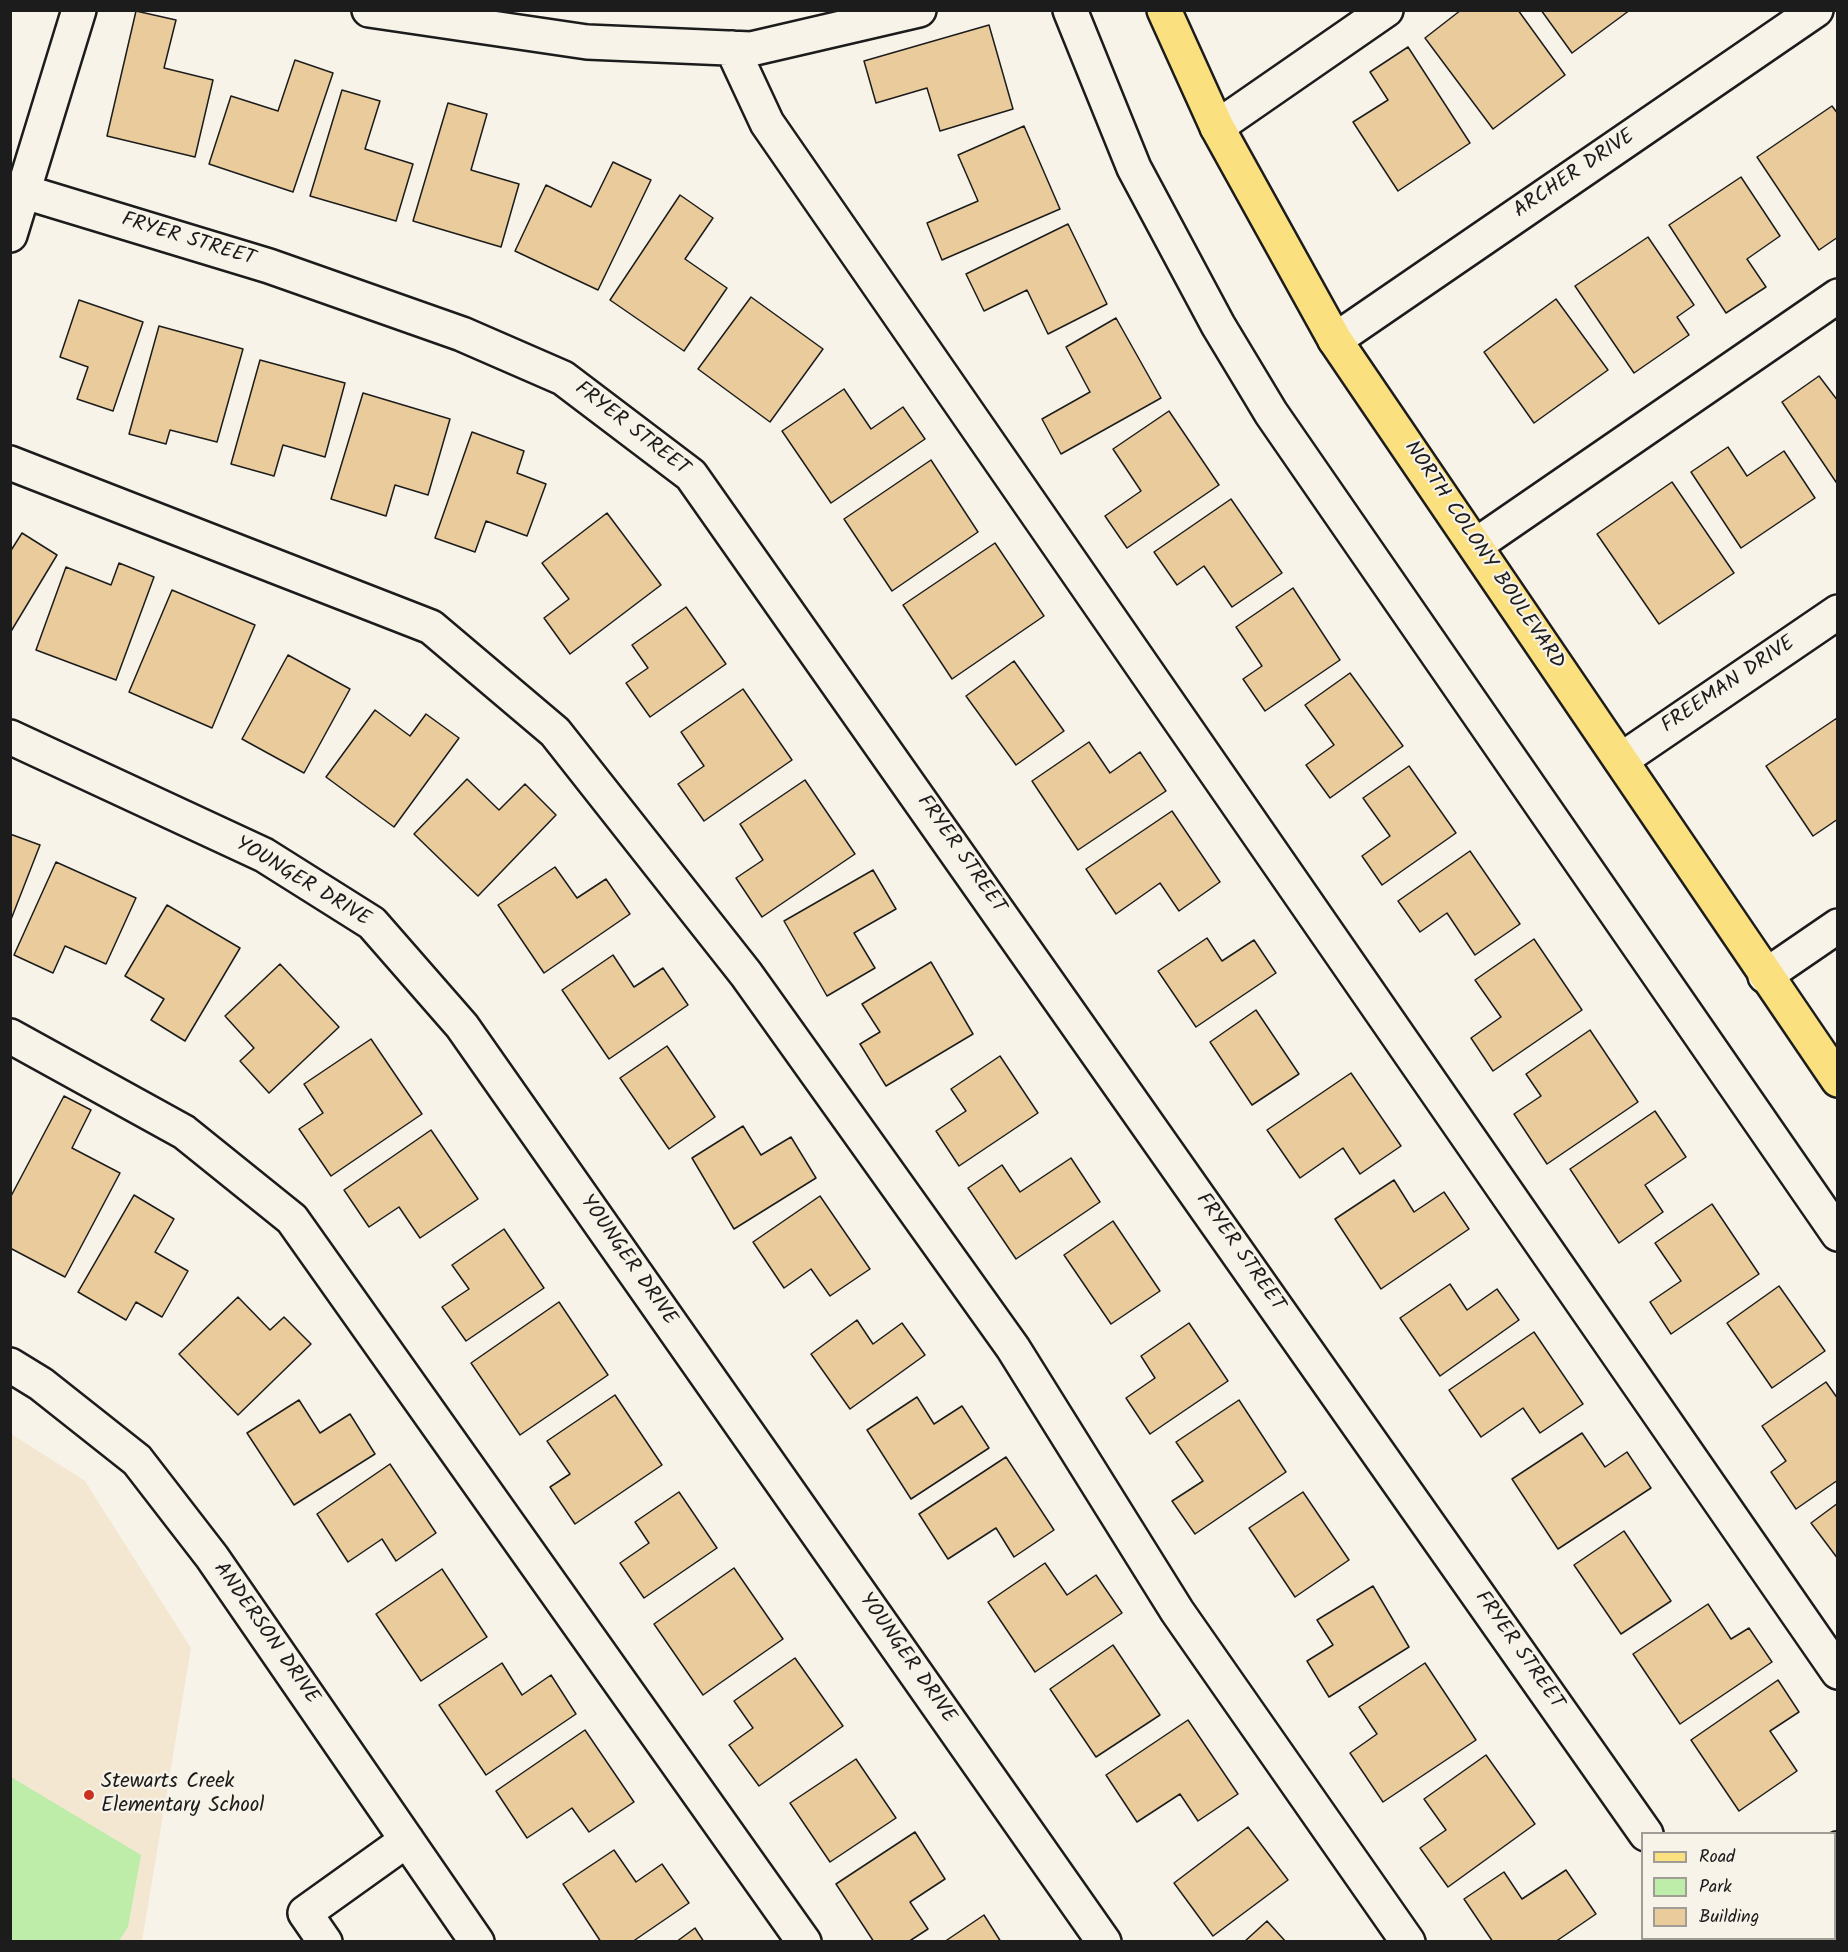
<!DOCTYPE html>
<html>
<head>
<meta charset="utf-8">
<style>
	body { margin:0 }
	#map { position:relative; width:1848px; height:1952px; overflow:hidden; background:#f7f3e8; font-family:Kalam,sans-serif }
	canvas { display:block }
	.frame { position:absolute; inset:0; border:12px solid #1c1c1c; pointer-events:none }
	.legend { position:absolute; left:1641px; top:1832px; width:195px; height:108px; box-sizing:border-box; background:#f7f3e8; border:2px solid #9f9d96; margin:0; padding:8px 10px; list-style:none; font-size:18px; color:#1c1c1c }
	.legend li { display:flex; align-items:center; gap:12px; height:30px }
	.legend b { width:30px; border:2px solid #9f9d96 }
</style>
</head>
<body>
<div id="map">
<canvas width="1848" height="1952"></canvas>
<div class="frame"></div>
<ul class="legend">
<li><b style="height:8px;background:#fbe080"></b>Road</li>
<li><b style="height:16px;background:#beeca9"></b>Park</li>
<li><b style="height:16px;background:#e9cb9c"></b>Building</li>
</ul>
</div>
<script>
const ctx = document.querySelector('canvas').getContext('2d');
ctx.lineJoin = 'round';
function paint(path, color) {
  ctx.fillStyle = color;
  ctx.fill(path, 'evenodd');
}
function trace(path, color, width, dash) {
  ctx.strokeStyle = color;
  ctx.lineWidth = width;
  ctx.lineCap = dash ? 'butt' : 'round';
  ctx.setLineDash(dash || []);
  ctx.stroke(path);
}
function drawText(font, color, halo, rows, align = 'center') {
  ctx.font = font + ' Kalam,sans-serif';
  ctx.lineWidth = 4.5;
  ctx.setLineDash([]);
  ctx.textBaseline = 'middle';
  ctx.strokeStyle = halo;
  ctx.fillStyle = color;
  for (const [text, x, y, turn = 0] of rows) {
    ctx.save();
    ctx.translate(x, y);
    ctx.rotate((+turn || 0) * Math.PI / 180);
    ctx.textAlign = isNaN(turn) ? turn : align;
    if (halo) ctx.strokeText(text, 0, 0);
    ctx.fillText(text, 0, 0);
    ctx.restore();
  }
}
paint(new Path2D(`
	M10 1433 85 1481 191 1648 142 1941H11Z`), '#f3e7d1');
paint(new Path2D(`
	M11 1777 141 1855 128 1927 119 1941H11Z`), '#beeca9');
const building = new Path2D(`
	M1461 10H1518L1565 75 1493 129 1425 38Z
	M1541 10H1630L1572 53Z
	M136 11 176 20 164 68 213 80 195 157 107 136Z
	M989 25 1013 109 940 131 927 88 876 103 864 61Z
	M1408 47 1470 143 1398 191 1353 122 1388 100 1370 72Z
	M295 60 333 73 293 192 209 164 231 96 278 111Z
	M342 90 380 101 365 149 413 164 396 221 310 196Z
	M448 103 487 114 471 170 519 184 501 247 413 221Z
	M1832 106 1838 114V237L1819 250 1757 157Z
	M1024 126 1060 209 942 260 927 223 978 201 958 155Z
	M613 162 651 180 598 290 515 251 546 185 591 207Z
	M1741 177 1780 236 1747 259 1766 287 1726 313 1669 225Z
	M680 195 713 218 685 259 727 288 684 351 610 300Z
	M1068 224 1107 304 1048 334 1027 290 984 311 966 274Z
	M1648 237 1694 305 1677 317 1689 335 1634 373 1575 286Z
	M751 297 823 349 770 422 698 369Z
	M1556 299 1608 370 1534 423 1484 352Z
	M79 300 143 322 113 411 77 399 88 367 60 357Z
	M1116 318 1161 398 1061 454 1042 419 1090 392 1066 347Z
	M159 326 243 349 217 442 170 430 166 444 129 434Z
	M260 360 345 383 325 457 283 445 274 476 231 464Z
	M1819 376 1838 401V485L1782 402Z
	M844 389 871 429 903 407 925 439 831 503 782 431Z
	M363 393 450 419 428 495 395 485 386 516 331 499Z
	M1169 411 1219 485 1127 548 1105 516 1141 491 1113 449Z
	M472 432 524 451 517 473 546 484 527 536 486 521 475 552 435 538Z
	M1728 447 1747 476 1784 451 1815 498 1741 548 1691 472Z
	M931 460 978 532 892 591 844 519Z
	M1672 482 1734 573 1659 624 1597 534Z
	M1231 499 1282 573 1232 607 1204 566 1177 585 1154 552Z
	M607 513 661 585 570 654 544 618 569 599 542 563Z
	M22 533 57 555 10 633V552Z
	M995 543 1044 616 952 679 903 605Z
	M119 563 154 577 116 680 36 650 66 567 111 585Z
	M1293 588 1340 660 1265 711 1243 679 1262 666 1236 627Z
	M172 590 255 625 212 728 129 692Z
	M686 607 726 664 650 717 626 683 648 668 632 645Z
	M288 655 350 689 304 773 242 739Z
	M1014 661 1064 731 1016 765 966 696Z
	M1350 673 1403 746 1330 798 1306 765 1334 745 1305 705Z
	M743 689 792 760 704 821 678 784 704 766 681 732Z
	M375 710 410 736 426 714 459 738 394 827 326 777Z
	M1837 718 1838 819 1813 836 1766 766Z
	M1089 742 1110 773 1140 752 1166 791 1078 850 1032 781Z
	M1409 766 1456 833 1382 885 1362 856 1390 836 1363 798Z
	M467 779 499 810 525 784 556 815 478 896 414 834Z
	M805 780 855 854 762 917 736 878 763 860 740 824Z
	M1172 811 1220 882 1179 911 1160 883 1116 914 1086 869Z
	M10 834 40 845 10 922Z
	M1470 851 1520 924 1475 955 1447 913 1420 932 1398 901Z
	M56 862 136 898 106 964 65 946 53 973 14 955Z
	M555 867 577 898 606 879 630 914 544 973 498 905Z
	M873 870 896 909 854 933 875 968 827 996 784 921Z
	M167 905 240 948 185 1041 151 1020 164 999 125 976Z
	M1207 938 1222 961 1254 940 1276 973 1196 1027 1158 971Z
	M1534 939 1582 1010 1493 1071 1471 1038 1501 1017 1475 980Z
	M613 955 634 987 663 968 688 1005 609 1059 562 990Z
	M931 962 973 1034 886 1086 860 1044 880 1032 862 1004Z
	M280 964 339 1027 269 1093 240 1061 254 1048 225 1016Z
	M1256 1010 1299 1074 1252 1105 1210 1042Z
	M1590 1030 1638 1102 1547 1164 1514 1114 1541 1096 1526 1074Z
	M371 1039 422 1114 331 1176 299 1129 323 1113 304 1084Z
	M667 1046 715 1117 669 1149 620 1078Z
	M1000 1056 1038 1113 959 1166 936 1131 966 1111 951 1089Z
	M1351 1073 1401 1146 1360 1174 1343 1148 1300 1178 1267 1130Z
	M64 1096 91 1110 72 1148 120 1173 65 1277 10 1248V1198Z
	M1655 1111 1686 1157 1645 1185 1663 1212 1619 1243 1570 1169Z
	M743 1126 761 1155 791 1137 816 1178 734 1229 692 1158Z
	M431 1130 478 1199 420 1238 399 1207 369 1227 344 1190Z
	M1071 1158 1100 1202 1016 1259 968 1188 1002 1165 1020 1192Z
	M1394 1180 1414 1212 1444 1192 1469 1229 1381 1289 1335 1219Z
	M134 1195 174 1219 155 1252 188 1271 162 1317 136 1302 126 1320 78 1292Z
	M820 1196 870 1269 830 1296 811 1269 784 1288 753 1242Z
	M1712 1204 1759 1274 1671 1334 1650 1302 1681 1281 1655 1243Z
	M1113 1221 1160 1291 1111 1324 1064 1255Z
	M504 1229 544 1288 466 1341 442 1307 469 1289 452 1265Z
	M1450 1284 1467 1310 1497 1289 1519 1320 1440 1376 1400 1318Z
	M1779 1286 1825 1351 1772 1388 1727 1323Z
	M238 1297 270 1330 284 1317 311 1344 238 1415 179 1354Z
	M559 1302 608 1375 520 1435 471 1363Z
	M857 1320 873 1344 902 1323 925 1355 850 1409 811 1354Z
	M1189 1323 1228 1381 1150 1434 1126 1398 1155 1378 1141 1356Z
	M1534 1332 1583 1404 1540 1433 1523 1408 1481 1437 1449 1390Z
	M1826 1382 1838 1399V1480L1796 1509 1771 1472 1786 1461 1762 1426Z
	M615 1395 662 1465 575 1524 550 1487 570 1474 547 1441Z
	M917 1397 934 1424 962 1406 989 1448 911 1499 867 1430Z
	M299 1400 320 1433 350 1414 375 1454 294 1505 247 1433Z
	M1239 1400 1286 1472 1195 1534 1172 1501 1203 1481 1176 1442Z
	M1582 1433 1605 1467 1627 1452 1651 1488 1558 1549 1512 1479Z
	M1006 1457 1054 1530 1014 1557 996 1528 948 1559 919 1514Z
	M390 1464 436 1533 396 1561 382 1539 348 1562 317 1514Z
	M679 1492 717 1548 644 1598 620 1563 649 1543 635 1522Z
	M1303 1492 1349 1560 1295 1597 1249 1528Z
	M1838 1503V1559L1811 1523Z
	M1624 1531 1671 1601 1621 1634 1574 1565Z
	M1045 1563 1067 1595 1096 1575 1122 1613 1035 1672 988 1602Z
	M734 1568 783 1639 703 1695 654 1624Z
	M442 1569 487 1637 421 1681 376 1614Z
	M1373 1586 1409 1647 1329 1697 1307 1661 1333 1645 1317 1620Z
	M1708 1604 1731 1639 1749 1628 1772 1662 1680 1724 1633 1654Z
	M1113 1645 1160 1715 1096 1757 1050 1689Z
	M795 1658 843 1726 759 1786 729 1745 753 1728 734 1701Z
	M502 1663 522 1695 551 1675 576 1714 486 1775 439 1705Z
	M1425 1663 1476 1740 1383 1802 1350 1753 1377 1734 1359 1707Z
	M1778 1680 1799 1712 1770 1731 1797 1771 1739 1811 1691 1740Z
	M1188 1720 1238 1794 1198 1821 1180 1794 1137 1822 1106 1775Z
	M585 1730 634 1802 589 1832 572 1808 527 1838 496 1791Z
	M1486 1755 1535 1824 1448 1887 1420 1848 1446 1830 1424 1799Z
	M856 1759 896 1818 830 1862 790 1803Z
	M1248 1827 1288 1880 1213 1936 1174 1883Z
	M915 1832 945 1879 910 1902 928 1929 908 1942H874L836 1884Z
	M614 1850 636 1882 662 1864 689 1903 632 1942H601L563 1884Z
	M1566 1870 1596 1914 1555 1942H1493L1464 1899 1504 1872 1522 1899Z
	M984 1915 1001 1942H944Z
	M1267 1921 1286 1942H1244Z
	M695 1928 704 1942H676Z`);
paint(building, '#e9cb9c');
trace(building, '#1c1c1c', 1.5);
const minor = new Path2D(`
	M369 10 587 42 751 49 919 10
	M1070 10 1134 168 1218 325 1271 413 1838 1234
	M732 48 767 123 1838 1672
	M1217 127 1386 10
	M25 192 269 266 462 334 563 378 691 475 1646 1834
	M10 235 79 10
	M1335 340 1816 10
	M10 463 431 627 555 732 746 974 1013 1348 1177 1611 1408 1942
	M1476 545 1838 296
	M10 737 264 855 372 923 462 1026 1104 1942
	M1621 760 1838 612
	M1765 976 1838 926
	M10 1036 184 1132 292 1219 804 1942
	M10 1365 41 1384 137 1460 212 1557 477 1942
	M1834 1851 1838 1849
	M325 1942 305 1913 407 1840
	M1705 1942 1709 1938`);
const major = new Path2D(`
	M1164 10 1217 127 1335 340 1838 1080`);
trace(minor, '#1c1c1c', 38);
trace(major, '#1c1c1c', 38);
trace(minor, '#f7f3e8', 33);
trace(major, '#fbe080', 33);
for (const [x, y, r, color] of [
	[89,1795,6,"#c8321e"]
]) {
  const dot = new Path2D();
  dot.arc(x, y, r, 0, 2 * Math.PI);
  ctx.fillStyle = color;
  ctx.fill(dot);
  trace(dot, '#f7f3e8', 2);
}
drawText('21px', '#1c1c1c', '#f7f3e8', [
	["ARCHER DRIVE",1575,175,-34],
	["FRYER STREET",188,241,17],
	["FRYER STREET",631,430,38],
	["NORTH COLONY BOULEVARD",1483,556,56],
	["FREEMAN DRIVE",1729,686,-34],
	["FRYER STREET",960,855,55],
	["YOUNGER DRIVE",302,883,31],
	["FRYER STREET",1239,1253,55],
	["YOUNGER DRIVE",627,1261,55],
	["ANDERSON DRIVE",265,1634,55],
	["FRYER STREET",1518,1651,55],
	["YOUNGER DRIVE",906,1659,55]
]);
drawText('21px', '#1c1c1c', '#f7f3e8', [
	["Stewarts Creek",101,1783],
	["Elementary School",101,1807]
], 'left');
</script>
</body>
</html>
